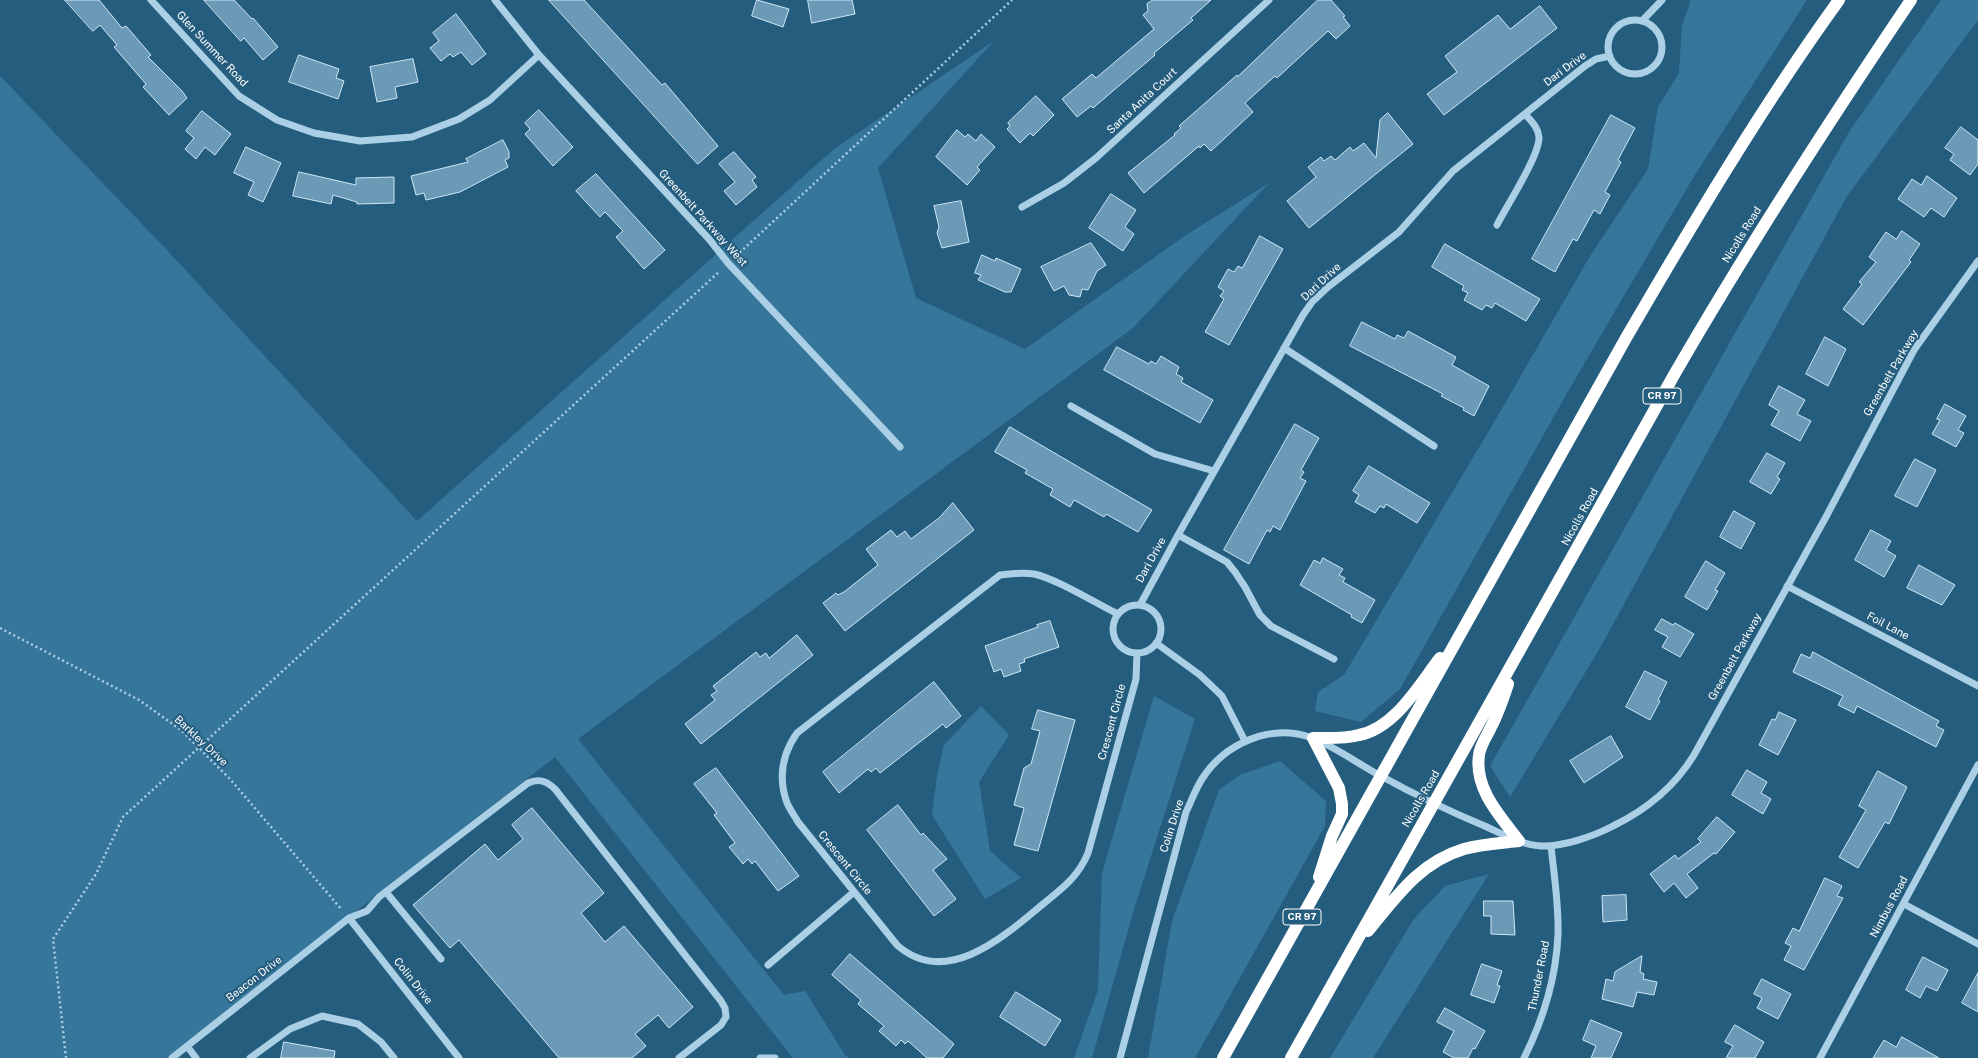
<!DOCTYPE html>
<html>
<head>
<meta charset="utf-8">
<style>
	body { margin:0 }
	canvas { display:block; background:#255d7e }
</style>
</head>
<body>
<canvas width="1978" height="1058"></canvas>
<script>
const ctx = document.querySelector('canvas').getContext('2d');
ctx.lineJoin = 'round';
function paint(path, color) {
  ctx.fillStyle = color;
  ctx.fill(path, 'evenodd');
}
function trace(path, color, width, dash) {
  ctx.strokeStyle = color;
  ctx.lineWidth = width;
  ctx.lineCap = dash ? 'butt' : 'round';
  ctx.setLineDash(dash || []);
  ctx.stroke(path);
}
function drawText(font, color, halo, rows, align = 'center') {
  ctx.font = font + ' "Public Sans",sans-serif';
  ctx.lineWidth = 4;
  ctx.setLineDash([]);
  ctx.textBaseline = 'middle';
  ctx.strokeStyle = halo;
  ctx.fillStyle = color;
  for (const [text, x, y, turn = 0] of rows) {
    ctx.save();
    ctx.translate(x, y);
    ctx.rotate((+turn || 0) * Math.PI / 180);
    ctx.textAlign = isNaN(turn) ? turn : align;
    if (halo) ctx.strokeText(text, 0, 0);
    ctx.fillText(text, 0, 0);
    ctx.restore();
  }
}
paint(new Path2D(`
	M1691 0H1807L1693 178 1570 388 1400 689 1361 722 1315 711 1318 692 1344 675 1500 412 1590 256 1648 169 1658 107 1679 73 1682 25Z
	M1941 0H1978V20L1847 196 1600 648 1510 797 1490 766 1849 132Z
	M994 41 878 168 916 298 1025 349 1183 237 1269 183 1133 328 578 739 784 995 805 991 845 1055 849 1058H793L555 757 167 1058H0V76L166 249 417 521 834 149Z
	M1154 696 1195 719 1135 906 1092 1058H1074L1098 990 1102 873Z
	M981 706 1009 735 979 782 990 851 1021 878 985 899 932 815 937 776 944 745Z
	M1280 761 1326 801 1325 826 1195 1058H1148L1172 921 1219 790 1240 775Z
	M1489 874 1373 1058H1330L1413 920 1445 886Z`), '#36769a');
const building = new Path2D(`
	M65 0H99L122 28 126 26 151 55 148 57 182 91 187 98 169 115 143 87 146 84 114 47 117 45 100 25 93 31Z
	M204 0H234L252 19 253 18 278 47 263 60 244 38 241 41Z
	M549 0H584L662 85 665 83 718 146 698 164Z
	M757 0 789 9 783 27 752 16Z
	M808 0H852L855 14 812 23Z
	M1153 0H1211L1191 18 1193 20 1154 53 1155 55 1093 108 1091 106 1077 117 1062 99 1092 74 1096 78 1154 29 1143 15 1148 11 1147 4Z
	M1318 0H1331L1345 16 1343 17 1350 26 1336 39 1328 31 1277 78 1275 76 1245 103 1253 112 1211 151 1204 144 1200 148 1199 146 1144 193 1128 173 1175 135 1174 134 1181 128 1179 126 1237 75 1238 76Z
	M1540 6 1557 28 1444 115 1427 94 1457 72 1445 56 1498 15 1510 29Z
	M456 14 486 54 472 65 461 52 453 57 450 54 441 61 430 48 439 41 433 33Z
	M299 55 339 69 336 78 344 81 338 99 289 82Z
	M413 59 418 82 395 87 397 98 377 102 370 67Z
	M1036 96 1054 115 1033 136 1030 133 1020 143 1007 129 1010 126 1008 123Z
	M539 110 573 147 553 166 525 134 530 129 525 123Z
	M202 111 231 134 215 155 205 147 196 159 185 149 194 138 186 131Z
	M1388 113 1413 144 1309 228 1287 201 1316 177 1308 167 1321 157 1324 161 1331 156 1335 160 1350 147 1353 151 1364 143 1376 158 1380 120Z
	M1611 115 1635 128 1618 160 1621 162 1605 192 1610 195 1600 214 1594 210 1577 241 1573 239 1555 272 1532 259Z
	M1961 127 1978 140V164L1970 175 1950 160 1954 154 1945 148Z
	M957 130 965 137 968 134 976 141 981 134 995 147 977 167 980 170 967 185 936 157Z
	M503 140 509 152V158L505 160 508 167 460 192 426 200 424 193 416 195 411 176 468 162 466 159Z
	M246 147 281 163 263 202 248 195 254 182 234 173Z
	M734 152 756 177 752 180 757 187 736 205 724 191 735 182 719 164Z
	M299 172 356 185V178L394 177V203L357 204V202L333 195 331 204 293 196Z
	M596 174 665 250 644 269 616 237 623 231 605 212 600 217 576 191Z
	M1927 176 1957 198 1944 217 1931 208 1924 217 1898 199 1912 179 1921 185Z
	M1111 194 1136 210 1125 227 1134 234 1123 251 1089 228Z
	M961 201 969 242 942 248 937 233 939 227 934 206Z
	M1902 231 1920 244 1909 260 1911 262 1901 275 1863 325 1843 309 1862 284 1859 282 1876 262 1869 257 1886 232 1896 239Z
	M1260 236 1283 249 1229 345 1205 332 1224 299 1220 296 1224 291 1218 287 1228 269 1234 272 1238 266 1242 268Z
	M1091 243 1106 265 1097 271 1088 290 1082 289 1080 297 1069 295 1064 286 1054 291 1041 267Z
	M1445 244 1540 299 1526 321 1495 303 1492 308 1486 305 1482 310 1464 300 1468 293 1462 290 1464 286 1432 267Z
	M982 255 995 261 996 258 1021 269 1011 292H1005L978 280 981 275 975 273Z
	M1362 322 1395 339 1397 335 1404 338 1408 331 1456 357 1452 365 1489 386 1474 416 1463 410 1464 408 1441 396 1443 394 1350 346Z
	M1825 337 1846 349 1828 386 1806 374Z
	M1117 347 1149 364 1151 361 1156 364 1161 356 1179 367 1176 374 1183 378 1181 382 1213 400 1200 423 1104 370Z
	M1779 386 1805 400 1797 414 1811 421 1800 441 1771 425 1779 411 1769 405Z
	M1945 404 1966 416 1958 430 1964 433 1956 447 1932 434 1940 420 1937 419Z
	M1295 424 1319 438 1301 470 1304 472 1300 478 1306 481 1280 530 1273 526 1270 532 1267 530 1249 564 1224 550Z
	M1010 427 1152 510 1138 532 1106 514 1104 517 1074 500 1070 507 1050 495 1053 489 1025 473 1027 470 995 452Z
	M1767 453 1785 463 1777 477 1780 479 1771 494 1750 482Z
	M1915 459 1936 470 1917 507 1895 496Z
	M1369 466 1430 503 1417 523 1386 504 1384 508 1380 506 1375 513 1355 502 1359 495 1353 491Z
	M953 503 974 530 845 631 823 603 836 593 838 595 844 592 878 565 866 549 891 530 897 537 905 531 911 539 939 518Z
	M1734 511 1755 523 1741 549 1720 537Z
	M1871 530 1891 541 1886 550 1896 556 1884 577 1855 560Z
	M1323 558 1343 569 1339 575 1345 578 1343 582 1375 600 1362 623 1351 617 1352 615 1300 585 1314 560 1320 563Z
	M1706 561 1725 573 1715 590 1718 591 1707 610 1685 597Z
	M1919 565 1955 585 1942 605 1907 588Z
	M1662 619 1673 625 1675 623 1694 634 1680 657 1662 647 1668 637 1655 630Z
	M1050 621 1059 647 1024 659 1025 662 1019 664 1021 671 1004 677 1001 669 994 672 985 646 1038 627 1037 625Z
	M797 635 813 655 701 744 685 724 715 700 711 695 717 691 713 686 756 652 760 657 766 653 769 658Z
	M1813 652 1939 721 1936 726 1944 730 1936 747 1857 706 1854 713 1838 705 1843 696 1793 672 1801 654 1810 658Z
	M1645 671 1667 682 1658 700 1660 701 1650 720 1626 707Z
	M934 682 961 716 946 728 943 724 880 773 876 768 871 772 868 769 839 793 823 772Z
	M1038 710 1075 720 1038 851 1014 845 1024 808 1014 805 1024 768 1031 764 1040 731 1032 729Z
	M1779 712 1796 720 1778 755 1759 745 1772 719 1775 720Z
	M1611 736 1623 757 1584 783 1570 761Z
	M716 768 799 876 778 891 755 861 752 864 748 859 743 864 729 847 735 843 714 815 717 813 694 784Z
	M1747 770 1767 782 1761 793 1771 799 1763 814 1732 795Z
	M1878 771 1907 787 1889 824 1885 822 1858 868 1839 857 1866 810 1859 806Z
	M898 805 921 835 923 833 947 859 933 870 956 899 934 916 867 830Z
	M532 808 604 893 581 913 605 942 624 926 693 1007 669 1028 658 1015 635 1034 646 1046 632 1058H559L459 940 450 948 413 905 485 844 498 860 523 839 512 825Z
	M1717 817 1735 832 1716 854 1714 853 1687 874 1698 888 1686 898 1674 883 1664 892 1650 874 1675 855 1678 859 1701 842 1698 839Z
	M1825 878 1842 886 1837 896 1843 898 1804 970 1784 960 1791 946 1785 943 1793 928 1799 931Z
	M1626 895 1627 920 1603 922 1602 896Z
	M1484 901H1513L1515 935 1491 934V916H1484Z
	M850 954 954 1044 943 1058H927L908 1041 905 1044 901 1040 896 1046 879 1031 884 1026 858 1004 861 1000 832 975Z
	M1642 956 1640 972 1644 974 1643 979 1657 982 1654 995 1637 992 1633 1007 1602 999 1606 979 1613 981 1615 972Z
	M1923 957 1948 970 1937 991 1926 986 1920 998 1906 990Z
	M1482 964 1502 971 1497 985 1500 986 1494 1003 1471 995Z
	M1978 973V1012L1962 1003Z
	M1762 979 1791 994 1778 1019 1757 1008 1762 998 1754 994Z
	M1016 992 1061 1020 1045 1046 1000 1017Z
	M1445 1008 1485 1031 1475 1049 1473 1048 1468 1058H1454L1443 1052 1454 1031 1437 1022Z
	M1591 1020 1622 1033 1611 1058H1591L1596 1046 1583 1040Z
	M1735 1025 1764 1042 1755 1058H1726L1733 1046 1725 1042Z
	M1902 1037 1939 1058H1873L1884 1040 1896 1047Z
	M284 1042 335 1051 334 1058H281Z`);
paint(building, '#6a9ab5');
trace(building, '#cee7f5', 1);
trace(new Path2D(`
	M736 256 1012 0
	M0 628 139 700 181 730 230 779 342 910
	M66 1058 53 939 96 874 123 817 720 271`), '#abd0e6', 2.5, [2, 3]);
trace(new Path2D(`
	M151 0 239 96 277 120 314 133 360 141 412 137 459 119 490 100 539 55
	M495 0 539 55 709 239 728 263 900 447
	M1608 47a27 27 0 1 1 54 0a27 27 0 1 1-54 0Z
	M1642 21 1662 0
	M1022 207 1064 183 1096 158 1269 0
	M1497 225C1506 207 1540 155 1539 137 1538 127 1531 121 1525 114
	M1284 348 1434 446
	M1071 406 1155 454 1214 471
	M1178 535 1227 562 1235 572 1245 587 1260 615 1271 626 1334 659
	M1787 586 1978 686
	M1140 605 1178 535 1303 315 1312 302 1328 287 1399 232 1453 171 1585 66 1596 59 1610 56
	M1113 629a24 24 0 1 1 48 0a24 24 0 1 1-48 0Z
	M1118 614C1095 603 1057 579 1034 574 1022 572 1011 574 1000 575L797 733C783 753 778 775 786 800 788 807 794 815 798 822L897 945C944 987 1000 940 1037 909 1058 891 1077 880 1088 853L1136 679 1137 653
	M1156 643 1200 675 1222 696 1245 741
	M386 892 441 959
	M1904 904 1978 944
	M349 918 459 1058
	M768 965 854 892
	M187 1046 196 1058
	M172 1058 349 918 367 911 379 897 528 783C539 778 547 781 555 789L721 1001 725 1008 726 1017 721 1025 679 1058
	M250 1058 290 1029 322 1016 358 1024 381 1042 394 1058
	M760 1058H775
	M1120 1058 1186 812C1191 802 1195 790 1202 779 1225 743 1271 723 1312 738 1336 747 1358 764 1381 776 1415 795 1451 812 1487 827 1504 835 1522 845 1541 846 1563 847 1594 836 1613 826 1646 810 1675 786 1694 755L1827 515 1914 350 1978 261
	M1524 1058C1543 1020 1556 978 1558 935 1559 905 1554 875 1551 846
	M1820 1058 1978 765`), '#abd0e6', 7);
trace(new Path2D(`
	M1508 684C1503 699 1498 714 1491 727 1487 736 1480 745 1479 755 1474 789 1500 816 1519 841
	M1319 877 1332 836 1342 814V804L1339 788 1313 738C1328 738 1344 739 1359 735 1395 728 1419 685 1440 658
	M1368 931C1396 897 1420 862 1464 849 1482 844 1501 843 1519 841
	M1223 1058 1626 338C1693 223 1761 108 1839 0
	M1291 1058 1674 375C1748 247 1828 123 1911 0`), '#fff', 12);
for (const [x, y, w] of [
	[1662,396,38],
	[1302,917,38]
]) {
  const box = new Path2D();
  box.roundRect(x - w / 2, y - 8, w, 16, 3);
  ctx.fillStyle = '#255d7e';
  ctx.fill(box);
  trace(box, '#fff', 1);
}
drawText('bold 10px', '#fff', null, [
	["CR 97",1662,396],
	["CR 97",1302,917]
]);
drawText('11px', '#fff', '#255d7e', [
	["Glen Summer Road",212,49,47],
	["Dari Drive",1565,69,-37],
	["Santa Anita Court",1142,101,-43],
	["Greenbelt Parkway West",703,218,48],
	["Nicolls Road",1742,235,-58],
	["Dari Drive",1321,282,-43],
	["Greenbelt Parkway",1891,373,-60],
	["Nicolls Road",1580,517,-61],
	["Dari Drive",1151,560,-61],
	["Foil Lane",1888,626,28],
	["Greenbelt Parkway",1735,657,-61],
	["Crescent Circle",1112,722,-75],
	["Barkley Drive",201,741,43],
	["Nicolls Road",1421,799,-60],
	["Colin Drive",1172,826,-72],
	["Crescent Circle",845,863,51],
	["Nimbus Road",1889,907,-62],
	["Thunder Road",1539,976,-79],
	["Beacon Drive",254,979,-38],
	["Colin Drive",413,981,52]
]);
</script>
</body>
</html>
